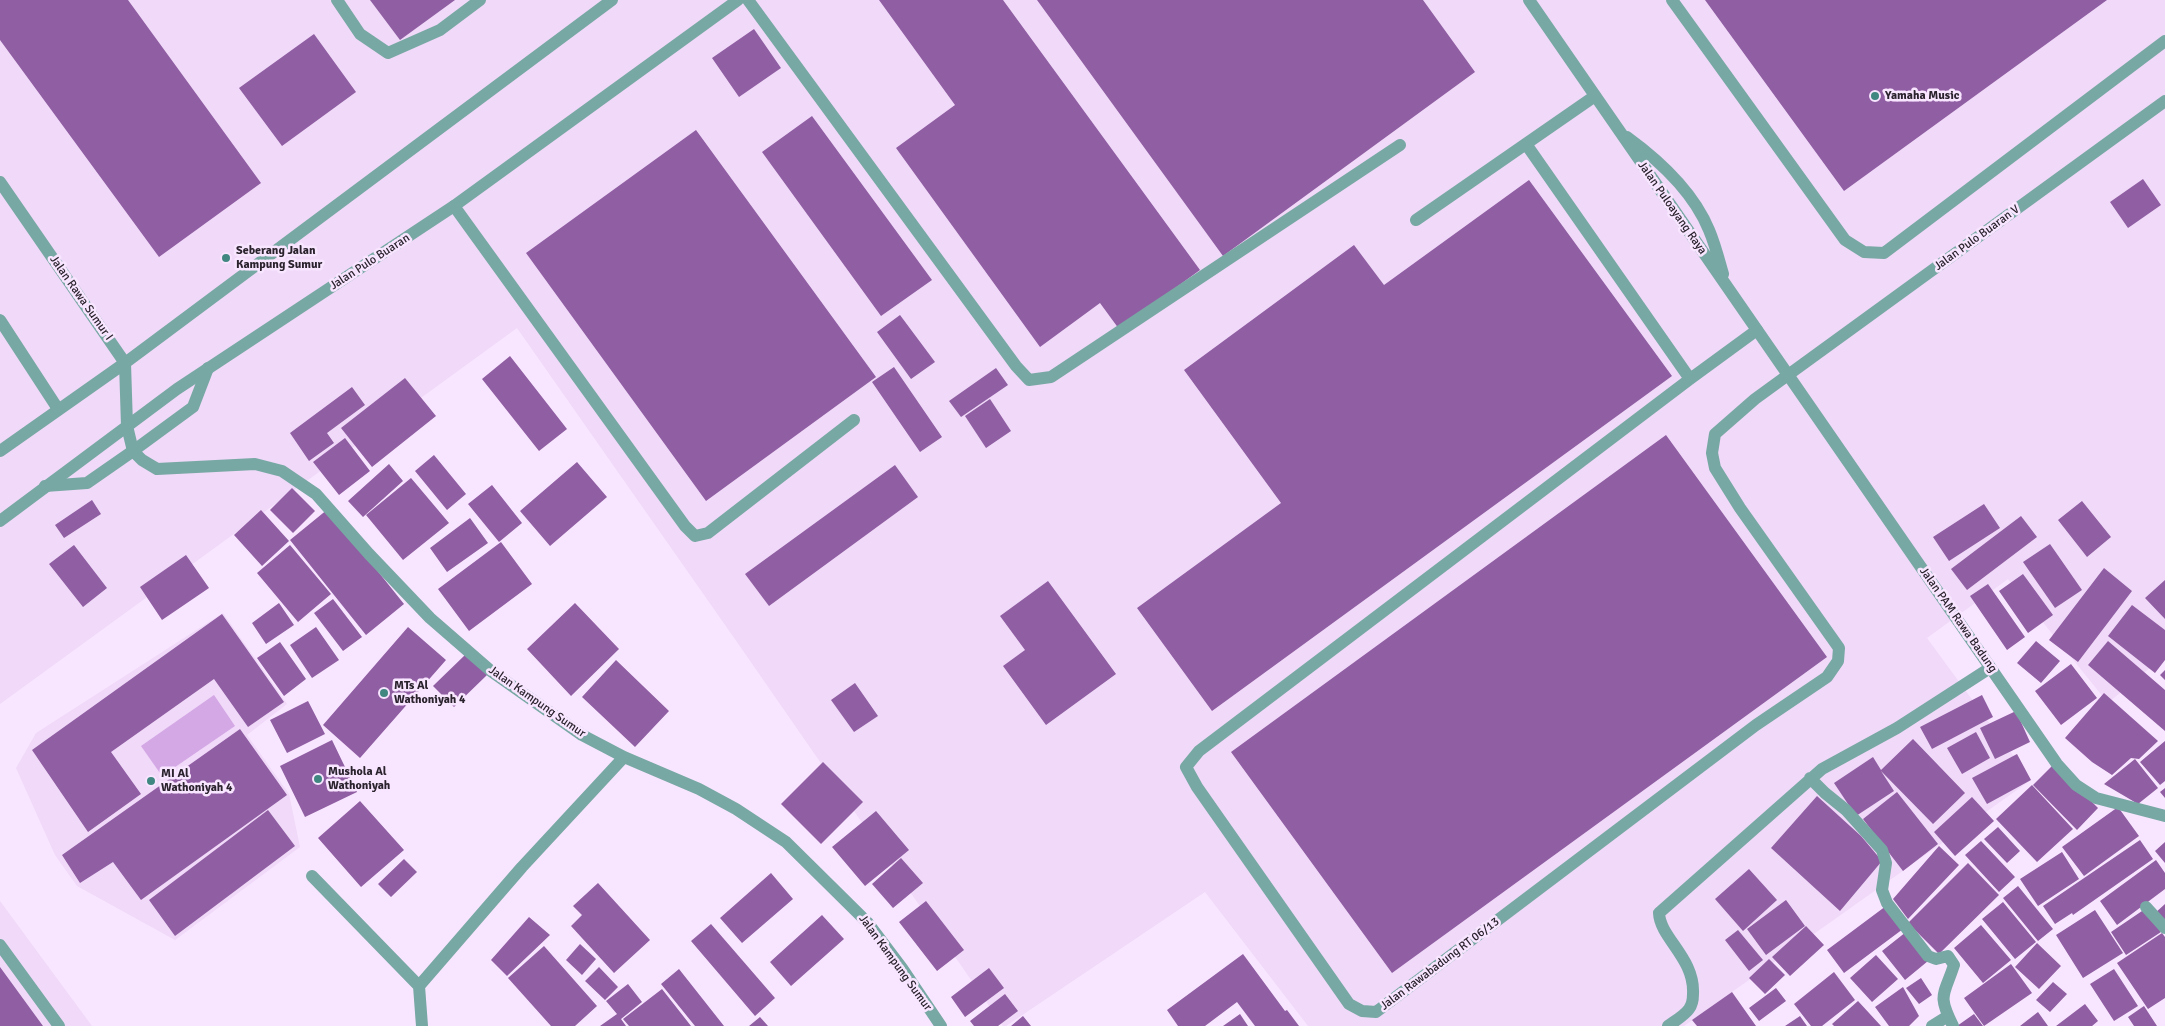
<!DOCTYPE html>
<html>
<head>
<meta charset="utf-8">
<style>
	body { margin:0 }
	canvas { display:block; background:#f8e5ff }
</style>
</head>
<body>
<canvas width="2165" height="1026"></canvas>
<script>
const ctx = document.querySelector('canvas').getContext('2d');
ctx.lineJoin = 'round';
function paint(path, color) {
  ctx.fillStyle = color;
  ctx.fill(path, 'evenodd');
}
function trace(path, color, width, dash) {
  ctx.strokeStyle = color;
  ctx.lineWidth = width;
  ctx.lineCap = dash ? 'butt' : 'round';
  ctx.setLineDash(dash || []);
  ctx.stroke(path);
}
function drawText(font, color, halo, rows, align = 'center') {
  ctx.font = font + ' Signika,sans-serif';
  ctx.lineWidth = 5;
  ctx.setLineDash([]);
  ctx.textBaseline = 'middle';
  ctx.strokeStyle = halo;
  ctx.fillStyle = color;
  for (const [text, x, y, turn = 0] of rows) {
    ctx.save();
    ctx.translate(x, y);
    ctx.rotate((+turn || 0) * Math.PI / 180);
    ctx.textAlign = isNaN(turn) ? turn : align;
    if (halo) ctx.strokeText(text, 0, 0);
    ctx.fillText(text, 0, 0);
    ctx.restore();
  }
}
paint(new Path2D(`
	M0 0H2165V655L2108 703 2008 579 1927 638 2031 780 1684 1026H1308L1205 892 1006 1026H1003L737 642 517 328 0 704Z
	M223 613 287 704 247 735 289 794 300 847 175 940 77 886 55 855 16 768 36 733Z
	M0 901 92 1026H0Z`), '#f0d9f9');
paint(new Path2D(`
	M214 695 235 726 162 776 141 746Z`), '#d4a7e5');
paint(new Path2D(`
	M0 0H128L261 183 159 257 0 40Z
	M370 0H455L400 40Z
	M879 0H1003L1200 270 1119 329 1100 303 1040 347 896 148 955 105Z
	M1037 0H1423L1475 72 1223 256Z
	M1705 0H2107L1844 191Z
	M754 29 781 68 739 97 712 58Z
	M314 34 356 92 282 146 239 88Z
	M812 116 932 280 881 316 762 152Z
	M696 130 876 377 706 501 526 253Z
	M2143 179 2161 205 2128 228 2110 202Z
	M1529 180 1672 376 1212 711 1137 608 1281 503 1184 370 1354 245 1384 285Z
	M900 315 935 362 911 379 877 332Z
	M510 356 567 429 539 451 482 379Z
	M894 367 942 437 920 452 872 382Z
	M996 368 1008 385 961 417 949 401Z
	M405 378 436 416 372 467 341 428Z
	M352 387 365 405 327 433 334 443 309 461 290 433Z
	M990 399 1011 431 986 448 965 416Z
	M1666 435 1827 657 1392 973 1231 752Z
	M345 438 370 471 339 495 313 462Z
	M434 455 466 494 447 510 415 471Z
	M577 462 607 497 550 546 520 511Z
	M389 464 403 481 363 517 348 501Z
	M895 465 918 497 769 606 745 574Z
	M411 478 449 523 403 560 366 515Z
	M492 485 522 523 499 542 468 504Z
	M292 488 315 511 293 533 270 510Z
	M92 500 101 514 64 538 55 525Z
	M2082 501 2111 537 2087 557 2058 520Z
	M1984 504 2000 528 1949 561 1933 537Z
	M328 509 404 604 366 635 290 540Z
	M261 510 289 541 262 566 234 535Z
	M2021 516 2037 537 1967 590 1951 569Z
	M470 518 488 543 447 572 430 548Z
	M501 542 532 584 469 631 438 589Z
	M2050 544 2082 590 2055 608 2023 562Z
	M74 545 107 588 83 607 49 564Z
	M290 545 331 594 298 622 257 573Z
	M186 555 209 588 162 620 140 587Z
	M2104 568 2132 591 2078 662 2049 640Z
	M2023 574 2053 615 2028 633 1999 591Z
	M2165 580V619L2145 598Z
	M1048 581 1116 674 1046 725 1003 666 1025 650 1000 616Z
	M1988 584 2025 637 2007 650 1970 596Z
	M333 599 362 637 343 651 314 613Z
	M279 603 294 625 266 644 252 623Z
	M575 603 619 649 571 696 527 649Z
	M2132 605 2165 630V660L2155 673 2108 636Z
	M222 614 284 702 248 727 214 679 111 752 141 794 88 832 32 750Z
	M316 627 339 660 312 678 290 645Z
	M408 627 446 660 360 758 323 725Z
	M2036 641 2060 661 2041 683 2017 663Z
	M2108 641 2165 690V731L2088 665Z
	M280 642 306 679 284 696 257 658Z
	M466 654 487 675 454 707 433 686Z
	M616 660 669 711 635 747 582 697Z
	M2071 664 2097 698 2061 725 2035 691Z
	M2165 670V680L2160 675Z
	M855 683 878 716 854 732 831 700Z
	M2104 693 2158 741 2139 759 2131 758 2112 775 2092 762 2065 738Z
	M1982 695 1993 717 1932 749 1920 727Z
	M308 701 325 734 287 753 270 720Z
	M2016 711 2030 742 1995 759 1980 728Z
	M240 729 287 795 141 900 113 862 80 883 62 855Z
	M1976 732 1990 758 1962 774 1947 748Z
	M1913 739 1965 793 1933 824 1881 771 1894 791 1856 816 1834 783 1873 757 1881 770Z
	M332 740 357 792 305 817 280 766Z
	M2165 741V781L2160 785 2140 762Z
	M2017 754 2031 780 1987 804 1972 778Z
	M2135 759 2158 788 2138 804 2104 784Z
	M823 762 863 802 821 844 781 804Z
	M2054 764 2098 808 2077 830 2033 785Z
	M2032 785 2073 829 2037 862 1996 819Z
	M2165 788V798L2160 792Z
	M1897 792 1938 844 1903 871 1863 819Z
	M1817 796 1861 836 1882 861 1840 911 1771 848Z
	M1972 797 1994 821 1955 856 1934 832Z
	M360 801 404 850 361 887 318 838Z
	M2118 807 2139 836 2084 876 2062 847Z
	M268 810 295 846 175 936 149 900Z
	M876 811 909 850 865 886 832 847Z
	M1998 827 2020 851 2007 863 1984 839Z
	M2140 840 2153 859 2073 915 2072 913 2055 924 2043 906Z
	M1981 841 2015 877 1999 892 1965 855Z
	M2165 842V863L2155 851Z
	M1939 846 1959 865 1908 919 1893 899Z
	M2062 852 2079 879 2038 906 2020 879Z
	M901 858 923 883 893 908 872 884Z
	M404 859 417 872 391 897 378 884Z
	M2156 860 2165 873V889L2117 925 2100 901Z
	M1968 863 1999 895 1939 954 1908 923Z
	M1749 869 1777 900 1743 931 1715 899Z
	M771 873 793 899 742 943 720 918Z
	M598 883 650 940 614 973 571 926 582 915 573 906Z
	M2018 886 2053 929 2038 941 2003 898Z
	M1786 900 1805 926 1766 955 1747 929Z
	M926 901 964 950 937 971 899 922Z
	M2003 902 2036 942 2015 959 1982 919Z
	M2165 904V925L2154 914Z
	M1886 906 1903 929 1844 973 1827 950Z
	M2145 909 2161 932 2126 955 2111 932Z
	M2095 910 2123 953 2083 978 2056 935Z
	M822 915 844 939 791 986 770 962Z
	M529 917 550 935 507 976 491 960Z
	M711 924 775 998 755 1016 691 941Z
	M1981 925 2011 960 1983 983 1954 948Z
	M1806 926 1824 945 1790 976 1772 957Z
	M1738 930 1763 960 1749 971 1725 940Z
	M1906 932 1928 961 1905 980 1882 951Z
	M2162 933 2165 937V998L2148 1009 2117 963Z
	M2037 943 2061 966 2039 989 2015 967Z
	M580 944 596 959 582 975 566 960Z
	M544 946 597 1006 575 1026H551L508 978Z
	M1243 954 1285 1011 1287 1010 1299 1026H1255L1237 1002 1205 1026H1178L1167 1010Z
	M1876 955 1898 979 1872 1002 1850 978Z
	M1769 959 1785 975 1765 994 1749 978Z
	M2011 964 2032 993 1984 1026 1964 998Z
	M0 967 43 1026H0Z
	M599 967 618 987 605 1000 585 981Z
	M989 968 1004 988 965 1017 951 997Z
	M679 969 724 1026H695L661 984Z
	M2114 969 2138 1006 2114 1021 2090 984Z
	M1834 972 1855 1000 1822 1026H1811L1794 1004Z
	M1921 978 1932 995 1919 1004 1906 988Z
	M2053 982 2067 994 2050 1012 2036 1000Z
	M628 984 642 1002 621 1019 626 1026H600L617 1014 606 1001Z
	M1903 987 1919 1016 1909 1026H1889L1875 1007Z
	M1776 988 1786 1001 1759 1021 1749 1008Z
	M662 989 691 1026H629L623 1019Z
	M1732 992 1756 1026H1697L1692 1020Z
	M1005 994 1018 1011 998 1026H974L970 1021Z
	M1858 1001 1881 1026H1834L1832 1024Z
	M2085 1004 2098 1021 2092 1026H2056Z
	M2144 1006 2157 1026H2134L2128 1017Z
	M2038 1012 2048 1026H2020Z
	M1240 1014 1248 1026H1223Z
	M1974 1014 1983 1026H1957Z
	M1023 1016 1031 1026H1011Z
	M1800 1016 1807 1026H1785Z
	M760 1017 768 1026H749Z`), '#905ea2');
trace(new Path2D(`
	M337 0 360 34 388 53 440 30 480 0
	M748 0 1016 366 1029 380 1051 377 1400 145
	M1672 0 1845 240 1864 252 1884 253 2165 41
	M1526 144 1690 379
	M454 206 685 526 695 536 708 533 854 420
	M1416 220 1595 96
	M0 320 58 409
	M1757 330 1690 379 1199 751 1186 767 1197 787 1349 1004 1362 1011 1376 1012 1756 725 1827 677 1838 661 1839 648 1740 508 1715 468 1712 453 1715 434 1755 399 1788 375
	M45 486 87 483 133 451 193 407 208 368
	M0 945 59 1026`), '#78a8a4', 12);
trace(new Path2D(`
	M0 182 125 363 127 426 133 451 142 460 157 469 255 464 282 471 316 494 369 554 430 618 491 671 582 735 624 757 699 789 736 809 786 842 868 923 902 968 941 1026
	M1788 375 2165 101
	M0 451 125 363 612 0
	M0 521 177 389 454 206 738 0
	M1810 778 1825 793 1846 810 1882 850 1886 863 1882 890 1887 903 1928 956 1936 959 1948 956 1954 965C1944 996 1937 994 1953 1026
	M312 876 419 986 422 1026
	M2146 907 2165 928
	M419 986 522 867 624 757
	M1668 1026C1675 1021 1685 1015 1689 1009 1692 1005 1693 998 1693 994 1695 958 1660 938 1659 913L1822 769 1897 728 1990 668
	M1932 1026 1948 1016`), '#78a8a4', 12);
trace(new Path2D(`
	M1529 0 2057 764 2076 785 2096 798 2165 816
	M1627 137C1660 161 1693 191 1709 230 1715 244 1719 260 1723 274`), '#78a8a4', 12);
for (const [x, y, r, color] of [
	[1875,96,5,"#408781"],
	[226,258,5,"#408781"],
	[384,693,5,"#408781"],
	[318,779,5,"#408781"],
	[151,781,5,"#408781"]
]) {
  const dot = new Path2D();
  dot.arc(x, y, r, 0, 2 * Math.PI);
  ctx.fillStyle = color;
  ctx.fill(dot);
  trace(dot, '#f8e5ff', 2);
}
drawText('bold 12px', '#2a232d', '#f8e5ff', [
	["Yamaha Music",1885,96],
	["Seberang Jalan",236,251],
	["Kampung Sumur",236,265],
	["MTs Al",394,686],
	["Wathoniyah 4",394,700],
	["Mushola Al",328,772],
	["Wathoniyah",328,786],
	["MI Al",161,774],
	["Wathoniyah 4",161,788]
], 'left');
drawText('12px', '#2a232d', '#f8e5ff', [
	["Jalan Puloayang Raya",1672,208,55],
	["Jalan Pulo Buaran V",1977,238,-36],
	["Jalan Pulo Buaran",370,262,-33],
	["Jalan Rawa Sumur I",81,298,55],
	["Jalan PAM Rawa Badung",1958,620,55],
	["Jalan Kampung Sumur",537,702,35],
	["Jalan Kampung Sumur",895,963,54],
	["Jalan Rawabadung RT 06/13",1440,964,-37]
]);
</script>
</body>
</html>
